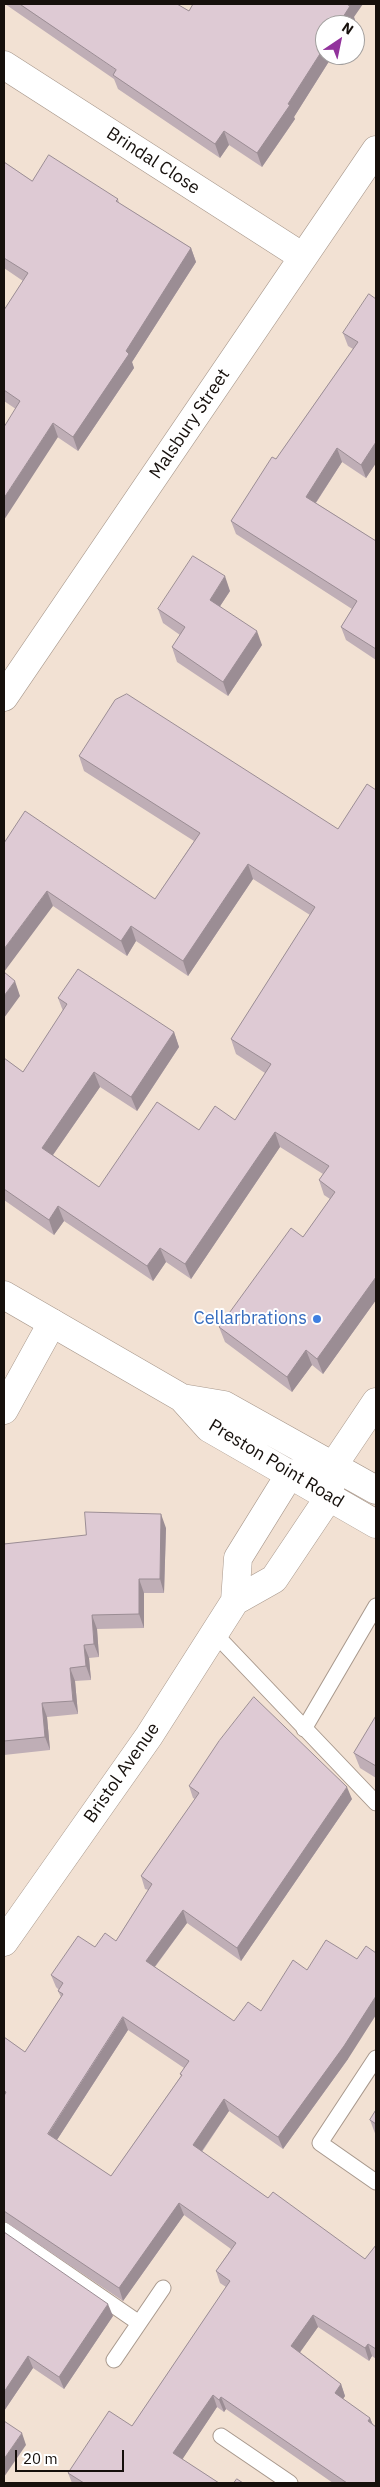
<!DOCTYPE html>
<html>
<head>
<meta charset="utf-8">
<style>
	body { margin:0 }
	#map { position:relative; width:380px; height:2487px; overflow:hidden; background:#f2e1d3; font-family:"IBM Plex Sans",sans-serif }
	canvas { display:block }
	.frame { position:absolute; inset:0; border:5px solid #16100c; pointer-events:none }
	.north { position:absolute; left:315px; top:15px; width:50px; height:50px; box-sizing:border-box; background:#fff; border:1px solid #a29f9e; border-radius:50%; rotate:34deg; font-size:14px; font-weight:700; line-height:20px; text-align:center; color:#16100c }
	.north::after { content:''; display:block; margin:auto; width:18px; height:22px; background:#92339c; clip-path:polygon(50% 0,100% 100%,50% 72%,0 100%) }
	.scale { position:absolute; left:15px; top:2450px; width:109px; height:22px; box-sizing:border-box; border:2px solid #16100c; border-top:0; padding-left:6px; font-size:15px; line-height:18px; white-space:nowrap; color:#16100c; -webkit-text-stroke:4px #fff; paint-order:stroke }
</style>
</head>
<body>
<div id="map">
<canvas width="380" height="2487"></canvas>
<div class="frame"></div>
<div class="north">N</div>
<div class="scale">20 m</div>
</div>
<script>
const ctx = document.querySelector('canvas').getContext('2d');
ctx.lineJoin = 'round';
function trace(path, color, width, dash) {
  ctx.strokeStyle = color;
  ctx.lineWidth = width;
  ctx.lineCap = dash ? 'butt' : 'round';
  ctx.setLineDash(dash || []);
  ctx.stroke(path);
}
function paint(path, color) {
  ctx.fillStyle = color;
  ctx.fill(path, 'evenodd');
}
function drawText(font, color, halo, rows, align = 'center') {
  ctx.font = font + ' "IBM Plex Sans",sans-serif';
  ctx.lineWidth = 4;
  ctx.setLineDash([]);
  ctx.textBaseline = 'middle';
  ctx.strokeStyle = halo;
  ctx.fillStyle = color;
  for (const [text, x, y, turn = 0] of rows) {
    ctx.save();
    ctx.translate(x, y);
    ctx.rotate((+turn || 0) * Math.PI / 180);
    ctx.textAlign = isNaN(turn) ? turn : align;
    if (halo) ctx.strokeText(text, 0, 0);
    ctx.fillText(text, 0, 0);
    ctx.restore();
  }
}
const lane = new Path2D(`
	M214 1633 376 1803
	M304 1729 376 1606
	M376 2058 320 2143 376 2182
	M4 2230 139 2323
	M114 2360 163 2288
	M221 2436 290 2483`);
const street = new Path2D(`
	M4 65 303 257
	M4 697 376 150
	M4 1410 52 1323
	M235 1601 238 1558 290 1474 333 1466 376 1402
	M4 1942 149 1736 235 1601 274 1579 329 1497 333 1466`);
const secondary = new Path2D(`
	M4 1295 182 1398 209 1428 376 1524
	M182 1398 224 1405 376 1490`);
trace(lane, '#a8988c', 17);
trace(street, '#a8988c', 29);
trace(secondary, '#a8988c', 29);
trace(lane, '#fff', 15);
trace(street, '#fff', 28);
trace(secondary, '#fff', 28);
paint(new Path2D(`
	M5 4H177L189 11 354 17 355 20 352 25H325V55H333L294 117 295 119 262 167 229 145 220 158 118 89 114 79Z
	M4 162 32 181 118 199 119 203 191 248 196 262 132 362 134 368 78 451 4 401V310L23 281 4 268Z
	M376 299V463L366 478 342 462 316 503 376 541V660L346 640 341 627 352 609 236 534 231 521 276 459 353 349 348 346 343 333Z
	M230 591 220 606 262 645 228 696 177 662 172 647 180 635 163 623 158 609Z
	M79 756 338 829 376 790V1300L323 1374 312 1365 292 1392 225 1342 219 1327 303 1237 330 1199 324 1195 319 1180 323 1174 280 1147 191 1279 166 1262 153 1281 64 1221 54 1235 4 1200V1058L23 1072 63 1011 58 998 174 1032 179 1047 137 1111 100 1087 53 1155 99 1187 199 1130 235 1120 265 1073 236 1054 231 1039 310 915 253 879 188 976 136 941 127 956 53 906 4 843 155 899 194 841 84 771Z
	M166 1528 164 1593H144V1628L97 1629 99 1657 89 1658 91 1680 75 1681 78 1714 47 1717 50 1750 4 1755V1544Z
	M376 1716V1778L360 1768 354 1753Z
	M189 1786 352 1799 241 1961 187 1923 155 1967 234 2021 261 2011 348 2059 283 2149 229 2111 202 2152 268 2198 365 2259 376 2245V2359L372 2356 369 2361 318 2327 300 2352 341 2384 345 2396 343 2399 370 2418 373 2425 376 2483H333L226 2409 224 2412 217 2407 182 2459 219 2483H72L68 2473 132 2426 226 2287 220 2283 216 2271 231 2249 184 2215 123 2301 4 2221V2037L25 2052 61 1997 58 1991 59 1990 56 1987 51 1975 95 1947 116 1941 148 1890 145 1889 141 1876 195 1799 193 1798ZM128 2030 184 2068 180 2074 181 2076 111 2176 57 2140Z
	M376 2110V2136L370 2120Z
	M4 2232 113 2316 64 2389 33 2368 4 2411Z`), '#bfaeb6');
paint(new Path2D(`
	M349 4H363L354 17 355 20 352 25H338Z
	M325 46V55H333L294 117 295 119 262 167 257 153Z
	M224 131 229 145 220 158 215 144Z
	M191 248 196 262 132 362 134 368 78 451 73 437 126 351Z
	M53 423 58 437 4 520V498Z
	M376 442V463L366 478 361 465Z
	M337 448 342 462 311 510 306 497Z
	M225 576 230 591 215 614 210 600Z
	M257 631 262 645 228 696 223 682Z
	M248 864 253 879 188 976 183 961Z
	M47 891 53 906 4 972V949Z
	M131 926 136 941 127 956 121 941Z
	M15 981 20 996 4 1018V996Z
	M174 1032 179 1047 137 1111 131 1097Z
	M94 1072 100 1087 48 1162 42 1148Z
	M275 1132 280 1147 191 1279 185 1264Z
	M58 1206 64 1221 54 1235 49 1220Z
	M160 1248 166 1262 153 1281 147 1266Z
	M376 1277V1300L323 1374 317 1359Z
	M306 1350 312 1365 292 1392 287 1377Z
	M161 1514 166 1528 164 1593 160 1579Z
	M139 1579 144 1593V1628L139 1614Z
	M92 1615 97 1629 99 1657 94 1644Z
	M84 1645 89 1658 91 1680 86 1666Z
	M70 1668 75 1681 78 1714 73 1701Z
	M42 1703 47 1717 50 1750 45 1737Z
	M347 1787 352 1799 241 1961 237 1948Z
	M183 1910 187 1923 150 1973 146 1961Z
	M376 1996V2015L348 2059 283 2149 278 2137Z
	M123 2017 128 2030 53 2146 48 2134Z
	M224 2099 229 2111 197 2158 193 2145Z
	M179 2203 184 2215 123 2301 119 2288Z
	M108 2304 113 2316 64 2389 59 2377Z
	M313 2315 318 2327 296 2358 291 2346Z
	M368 2344 372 2356 369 2361 365 2348Z
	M28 2356 33 2368 4 2411V2392Z
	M341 2384 345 2396 339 2405 335 2393Z
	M213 2395 217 2407 178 2466 173 2453Z
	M221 2397 226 2409 224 2412 219 2400Z
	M370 2418 375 2430 368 2421Z
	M22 2433 26 2445 4 2477V2459Z`), '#9b8d94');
const building = new Path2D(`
	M20 4H177L189 11 193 4H349L348 5 350 6 338 25H325V46L288 104 290 105 257 153 224 131 215 144 113 75 116 70Z
	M49 155 118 199 116 201 191 248 126 351 129 354 73 437 53 423 4 498V427L20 401 4 390V310L28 273 4 258V162L32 181Z
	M369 294 376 299V442L361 465 337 448 306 497 376 541V649L341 627 357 601 231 521 272 457 276 459 358 342 343 333Z
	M193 556 225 576 210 600 257 631 223 682 172 647 185 627 158 609Z
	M127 694 338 829 367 784 376 790V1277L317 1359 306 1350 287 1377 219 1327 291 1228 303 1237 335 1192 319 1180 329 1166 275 1132 185 1264 160 1248 147 1266 58 1206 49 1220 4 1189V1058L23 1072 67 1004 58 998 78 969 174 1032 131 1097 94 1072 42 1148 99 1187 157 1102 199 1130 215 1106 235 1120 271 1064 231 1039 315 907 248 864 183 961 131 926 121 941 47 891 4 949V843L25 811 155 899 200 833 79 756 115 700Z
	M4 972 15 981 4 996Z
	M85 1512 161 1514 160 1579H139V1614L92 1615 94 1644 84 1645 86 1666 70 1668 73 1701 42 1703 45 1737 4 1741V1544L86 1535Z
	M254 1697 347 1787 237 1948 183 1910 146 1961 234 2021 248 2002 261 2011 293 1960 307 1970 326 1940 357 1959 366 1946 376 1953V1996L344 2046 278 2137 224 2099 193 2145 268 2198 273 2192 365 2259 376 2245V2349L368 2344 365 2348 313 2315 291 2346 341 2384 335 2393 370 2418 368 2421 376 2427V2483H347L221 2397 219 2400 213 2395 173 2453 219 2483H84L68 2473 109 2411 132 2426 230 2281 216 2271 236 2243 179 2203 119 2288 4 2211V2096L6 2092 4 2091V2037L25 2052 63 1994 58 1991 63 1983 51 1975 78 1936 95 1947 105 1933 116 1941 152 1884 141 1876 199 1793 189 1786 219 1741ZM123 2017 189 2061 180 2074 182 2075 111 2176 48 2134Z
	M376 1716V1766L354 1753Z
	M376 2110V2124L370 2120Z
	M4 2232 108 2304 59 2377 28 2356 4 2392Z
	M4 2421 22 2433 4 2459Z
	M237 2479 243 2483H234Z`);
paint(building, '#decad4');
trace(building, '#9b8d94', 1);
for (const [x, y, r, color] of [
	[317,1319,5,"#3f7fe0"]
]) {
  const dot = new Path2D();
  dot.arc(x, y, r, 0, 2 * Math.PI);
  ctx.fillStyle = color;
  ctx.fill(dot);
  trace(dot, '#fff', 2);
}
drawText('18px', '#16100c', '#fff', [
	["Brindal Close",153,161,33],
	["Malsbury Street",190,424,-56],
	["Preston Point Road",276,1464,31],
	["Bristol Avenue",122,1773,-55]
]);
drawText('18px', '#366cbe', '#fff', [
	["Cellarbrations",307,1319]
], 'right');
</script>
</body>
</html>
